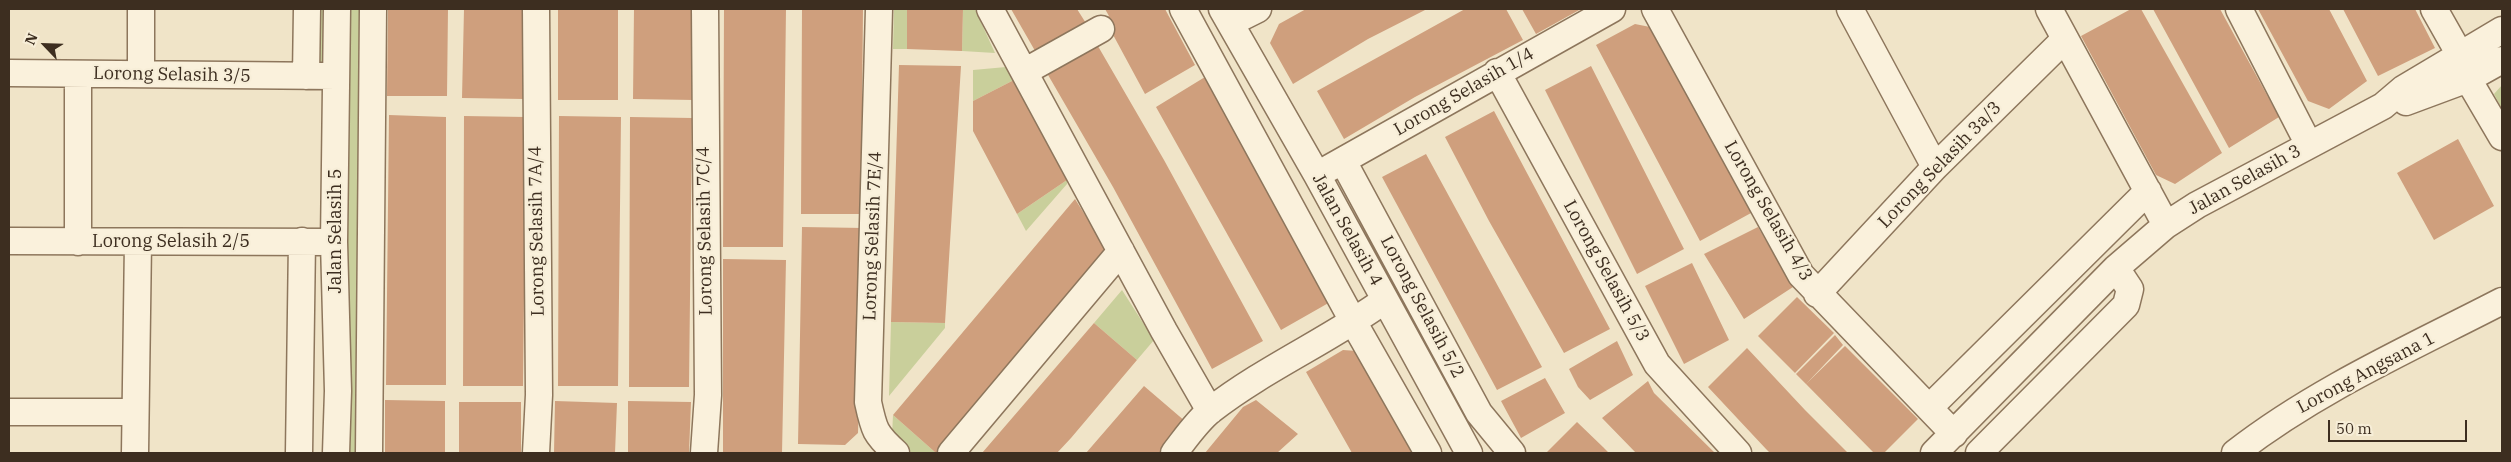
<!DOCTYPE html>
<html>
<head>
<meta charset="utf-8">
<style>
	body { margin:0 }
	#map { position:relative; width:2511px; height:462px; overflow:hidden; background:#f0e4c8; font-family:"IBM Plex Serif",serif }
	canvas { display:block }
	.frame { position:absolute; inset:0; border:10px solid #3d2e20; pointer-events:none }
	.north { position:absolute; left:20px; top:20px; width:50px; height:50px; -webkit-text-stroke:4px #f7eed8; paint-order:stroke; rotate:294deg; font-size:14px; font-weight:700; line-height:20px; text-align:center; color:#3d2e20 }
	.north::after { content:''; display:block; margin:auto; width:18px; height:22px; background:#3d2e20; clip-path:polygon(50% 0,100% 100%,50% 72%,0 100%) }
	.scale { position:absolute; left:2328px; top:420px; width:139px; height:22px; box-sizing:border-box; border:2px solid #3d2e20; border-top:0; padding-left:6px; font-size:15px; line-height:18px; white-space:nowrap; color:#3d2e20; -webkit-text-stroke:4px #f7eed8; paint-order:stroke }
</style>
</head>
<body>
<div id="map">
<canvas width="2511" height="462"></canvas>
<div class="frame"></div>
<div class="north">N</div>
<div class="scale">50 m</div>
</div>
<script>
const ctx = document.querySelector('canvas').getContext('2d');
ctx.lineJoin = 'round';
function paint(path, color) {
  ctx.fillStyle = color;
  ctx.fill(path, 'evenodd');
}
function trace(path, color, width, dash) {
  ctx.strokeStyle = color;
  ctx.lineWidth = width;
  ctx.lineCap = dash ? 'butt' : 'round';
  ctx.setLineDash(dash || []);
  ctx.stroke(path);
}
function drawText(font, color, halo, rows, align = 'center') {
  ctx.font = font + ' "IBM Plex Serif",serif';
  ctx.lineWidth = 4.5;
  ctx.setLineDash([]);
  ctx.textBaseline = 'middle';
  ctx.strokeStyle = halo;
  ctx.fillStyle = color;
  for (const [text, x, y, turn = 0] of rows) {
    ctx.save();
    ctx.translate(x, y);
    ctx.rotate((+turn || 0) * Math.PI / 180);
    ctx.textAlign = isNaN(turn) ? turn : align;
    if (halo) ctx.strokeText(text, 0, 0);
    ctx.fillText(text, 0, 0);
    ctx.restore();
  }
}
paint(new Path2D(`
	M307 9H373L369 453H336V76H306Z
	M894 9H907V49H893Z
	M963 9H975L995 53 962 51Z
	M1006 67 1014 80 973 101V70Z
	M2502 85V109L2494 94Z
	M1067 180V184L1026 231 1017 214Z
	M1122 290 1154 340 1137 360 1094 323Z
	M891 322 945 323V328L889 396Z
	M893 415 936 453H912L892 436Z`), '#c9cf9b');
paint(new Path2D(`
	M388 9H448L447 96H387Z
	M464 9H525L524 99 462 98Z
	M558 9H618V100H558Z
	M634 9H695L694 100 633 99Z
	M724 9H786L783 247H723Z
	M802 9H863L861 214H801Z
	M907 9H963L962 51 907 49Z
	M1011 9H1077L1089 28 1038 56Z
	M1105 9H1165L1195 65 1145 94 1104 18 1109 16Z
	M1306 9H1427L1368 39 1293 84 1270 43 1279 24Z
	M1465 9H1506L1523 40 1415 97 1344 139 1317 91Z
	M1522 9H1581L1536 34Z
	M2131 9H2141L2222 153 2175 184 2156 175 2081 36Z
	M2153 9H2220L2279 117 2229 148Z
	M2258 9H2329L2367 81 2329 109 2308 101Z
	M2343 9H2415L2435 48 2378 76Z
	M1635 24 1655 28 1751 213 1700 241 1596 45Z
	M1095 41 1164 160 1263 341 1212 369 1113 187 1044 68Z
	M899 65 961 66 945 323 891 322Z
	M1591 66 1684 249 1637 274 1545 90Z
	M1205 77 1332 301 1281 330 1156 107Z
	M1014 80 1067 180 1017 214 973 131V101Z
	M1494 111 1610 329 1564 353 1489 221 1445 137Z
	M389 115 446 117V385H386Z
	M464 116 526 117 523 386H463Z
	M559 116 621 117 618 386H558Z
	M630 117 692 118 689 387H629Z
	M2458 139 2494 206 2434 240 2397 173Z
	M1426 154 1542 367 1497 390 1382 177Z
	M1075 199 1107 250 936 453 893 415Z
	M802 227 864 228 858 433 845 445 798 444Z
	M1758 227 1793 287 1744 319 1704 254Z
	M723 259 786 260 782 453H723Z
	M1692 263 1729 340 1684 364 1645 286Z
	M1797 297 1834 333 1795 373 1758 336Z
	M1094 323 1137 360 1071 438 1057 453H982Z
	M1835 335 1843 345 1806 384 1796 374Z
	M1617 341 1633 375 1590 400 1578 387 1569 369Z
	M1845 346 1918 419 1884 453H1874L1806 384Z
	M1747 348 1805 410 1848 453H1770L1766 449 1708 387Z
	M1343 350 1357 351 1416 453H1352L1306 372Z
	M1545 378 1565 413 1521 438 1501 401Z
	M1648 381 1654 393 1715 453H1636L1602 418Z
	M1144 386 1186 422 1160 453H1086Z
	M385 400 445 401V453H385Z
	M1256 400 1298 434 1277 453H1205L1243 407Z
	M555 401 617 403 615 453H554Z
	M628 401 691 402 689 453H628Z
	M459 402H521V453H459Z
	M1577 422 1603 447 1609 453H1546Z`), '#cf9f7d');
const minor = new Path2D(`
	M141 9V74
	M536 9 539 395 536 453
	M879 9 868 402C874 430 875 434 896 453
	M990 9 1164 331 1210 411
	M1183 9 1354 323 1428 453
	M1222 9 1317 175 1469 453
	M1655 9 1801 275 1954 434
	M1850 9 1935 167
	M2049 9 2166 225
	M2239 9 2309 145
	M2434 9 2460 55
	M1230 23 1258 9
	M1024 72 1101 29
	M1497 72 1657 364 1738 453
	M9 73 336 76
	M306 76 307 9
	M2468 79 2502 137
	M2406 102 2468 79 2502 60
	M1343 161 1479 413 1512 453
	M1317 175 1612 9
	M9 241 334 242
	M78 242V74
	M1817 294 1935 167 2065 39
	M1929 408 2148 191
	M9 412H135
	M135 453 138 242
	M299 453 302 241
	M336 453 338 391 334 242 337 9
	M369 453 373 9
	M704 453 708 395 705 9
	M951 453 1121 251
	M1174 453C1185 439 1197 421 1211 410 1265 368 1330 340 1385 300
	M1934 453 2116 268 2166 225 2197 205 2383 106 2403 89 2502 30
	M1979 453 2126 305 2130 289 2116 268
	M2235 453C2316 390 2411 348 2502 301`);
trace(minor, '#8d765c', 29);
trace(minor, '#faf1dc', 26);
drawText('18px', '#3d2e20', '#f7eed8', [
	["Lorong Selasih 3/5",172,75,1],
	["Lorong Selasih 1/4",1464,92,-30],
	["Lorong Selasih 3a/3",1940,165,-46],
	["Jalan Selasih 3",2245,180,-29],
	["Lorong Selasih 4/3",1768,211,60],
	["Jalan Selasih 4",1347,230,61],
	["Jalan Selasih 5",336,231,-90],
	["Lorong Selasih 7A/4",537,231,-91],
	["Lorong Selasih 7C/4",705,231,-91],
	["Lorong Selasih 7E/4",873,236,-88],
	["Lorong Selasih 2/5",171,242],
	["Lorong Selasih 5/3",1606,271,61],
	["Lorong Selasih 5/2",1422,307,62],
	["Lorong Angsana 1",2366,373,-28]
]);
</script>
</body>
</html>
